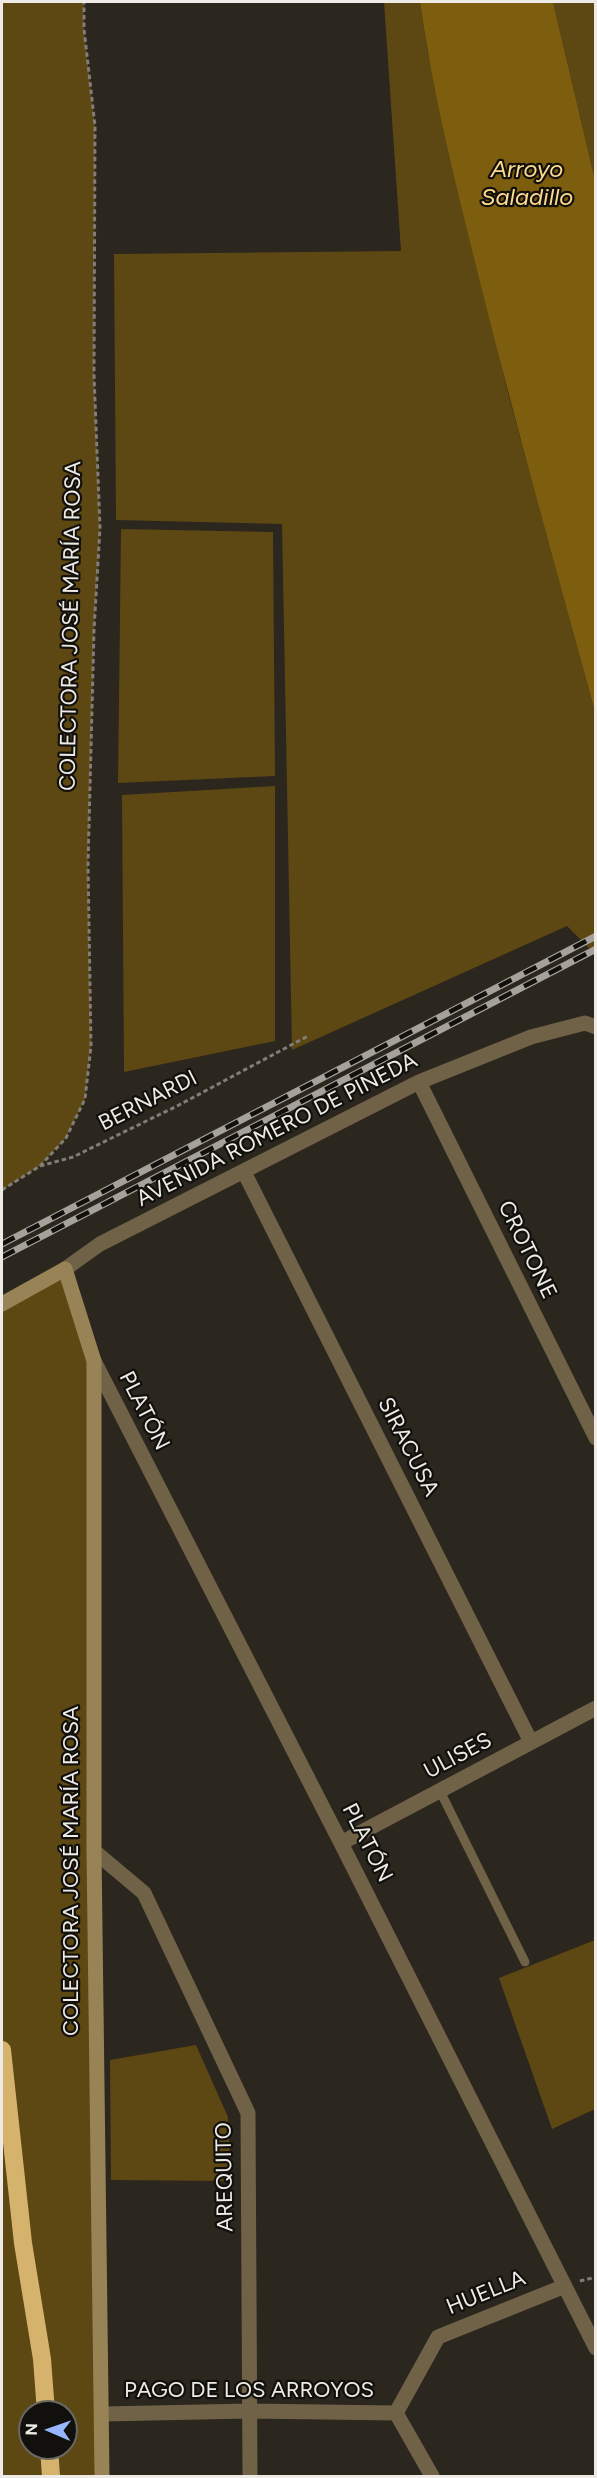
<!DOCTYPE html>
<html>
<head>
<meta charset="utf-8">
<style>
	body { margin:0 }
	#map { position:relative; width:597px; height:2478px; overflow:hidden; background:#2b261e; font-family:Figtree,sans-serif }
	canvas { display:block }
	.frame { position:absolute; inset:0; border:3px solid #eeebe6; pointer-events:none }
	.north { position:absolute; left:18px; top:2400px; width:60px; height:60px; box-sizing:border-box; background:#11100c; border:2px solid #696863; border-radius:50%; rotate:272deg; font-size:16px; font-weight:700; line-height:24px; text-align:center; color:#eeebe6 }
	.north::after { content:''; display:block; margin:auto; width:21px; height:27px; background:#96b6fd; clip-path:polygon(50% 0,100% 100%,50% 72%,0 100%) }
</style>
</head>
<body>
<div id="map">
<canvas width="597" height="2478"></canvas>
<div class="frame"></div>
<div class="north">N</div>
</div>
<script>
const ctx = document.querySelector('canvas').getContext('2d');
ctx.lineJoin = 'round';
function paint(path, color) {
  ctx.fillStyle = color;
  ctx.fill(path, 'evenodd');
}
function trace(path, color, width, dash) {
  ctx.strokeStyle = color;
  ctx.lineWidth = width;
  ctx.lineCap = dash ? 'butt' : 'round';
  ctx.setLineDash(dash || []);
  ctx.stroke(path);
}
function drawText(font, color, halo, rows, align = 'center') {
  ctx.font = font + ' Figtree,sans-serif';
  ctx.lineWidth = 4.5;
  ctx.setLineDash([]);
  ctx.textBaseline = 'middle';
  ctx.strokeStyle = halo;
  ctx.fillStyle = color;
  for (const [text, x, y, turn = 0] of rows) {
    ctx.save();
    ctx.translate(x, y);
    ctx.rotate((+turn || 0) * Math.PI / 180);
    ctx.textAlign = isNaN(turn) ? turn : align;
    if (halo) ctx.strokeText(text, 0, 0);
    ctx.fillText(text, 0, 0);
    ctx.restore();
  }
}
paint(new Path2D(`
	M2 2H84V29L95 126 94 375 100 528 94 630 88 865 91 1046 85 1099 66 1138 40 1166 2 1190Z
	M384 2H420L427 49 508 393 595 712V954L567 926 292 1050 282 524 116 520 114 254 401 251Z
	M553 2H595V180Z
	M121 529 273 532 275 776 118 783Z
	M275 786V1041L124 1072 122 795Z
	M65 1269 94 1361 102 2476H2V1304ZM30 2412H66V2448H30Z
	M595 1940V2109L552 2129 499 1978Z
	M196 2045 228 2117 231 2181 111 2180 110 2060Z`), '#5d4713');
paint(new Path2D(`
	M420 2H553L595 180V712C556 569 516 426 480 282 457 189 433 96 420 2Z`), '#7d5e0e');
trace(new Path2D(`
	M40 1166 66 1138 85 1099 91 1046 88 865 94 630 100 528 94 375 95 126 84 29V2
	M2 1190 40 1166 73 1157 179 1105 308 1036
	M580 2281 596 2277`), '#817d77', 3, [4.5, 3]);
trace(new Path2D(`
	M440 1791 525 1962`), '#6f6247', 9);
trace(new Path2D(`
	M419 1082 596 1438
	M244 1172 531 1742
	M65 1269 100 1244 419 1082 531 1037 585 1023 596 1027
	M94 1361 341 1843 596 2348
	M341 1843 596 1708
	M94 1851 144 1893 248 2113 250 2476
	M396 2413 438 2337 565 2286
	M396 2413 432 2476
	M103 2414 250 2411 396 2413`), '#6f6247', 15);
trace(new Path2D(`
	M2 1304 65 1269 94 1361V1851L102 2476`), '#988357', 15);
trace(new Path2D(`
	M2 2050 23 2243 42 2359 46 2412
	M49 2448 51 2476`), '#d5b36c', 18);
const rail = new Path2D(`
	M2 1244 596 936
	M2 1257 596 949`);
trace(rail, '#a5a29b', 7);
trace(rail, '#11100c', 4.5, [14]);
drawText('22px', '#eeebe6', '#11100c', [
	["COLECTORA JOSÉ MARÍA ROSA",71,626,-89],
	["BERNARDI",148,1101,-27],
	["AVENIDA ROMERO DE PINEDA",277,1130,-27],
	["CROTONE",527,1250,64],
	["PLATÓN",144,1411,63],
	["SIRACUSA",408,1447,63],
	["ULISES",458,1756,-28],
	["PLATÓN",367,1843,63],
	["COLECTORA JOSÉ MARÍA ROSA",72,1871,-90],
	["AREQUITO",225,2177,-91],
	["HUELLA",486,2293,-22],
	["PAGO DE LOS ARROYOS",249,2391]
]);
drawText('italic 24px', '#fed98e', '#11100c', [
	["Arroyo",527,170],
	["Saladillo",527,198]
]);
</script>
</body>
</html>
